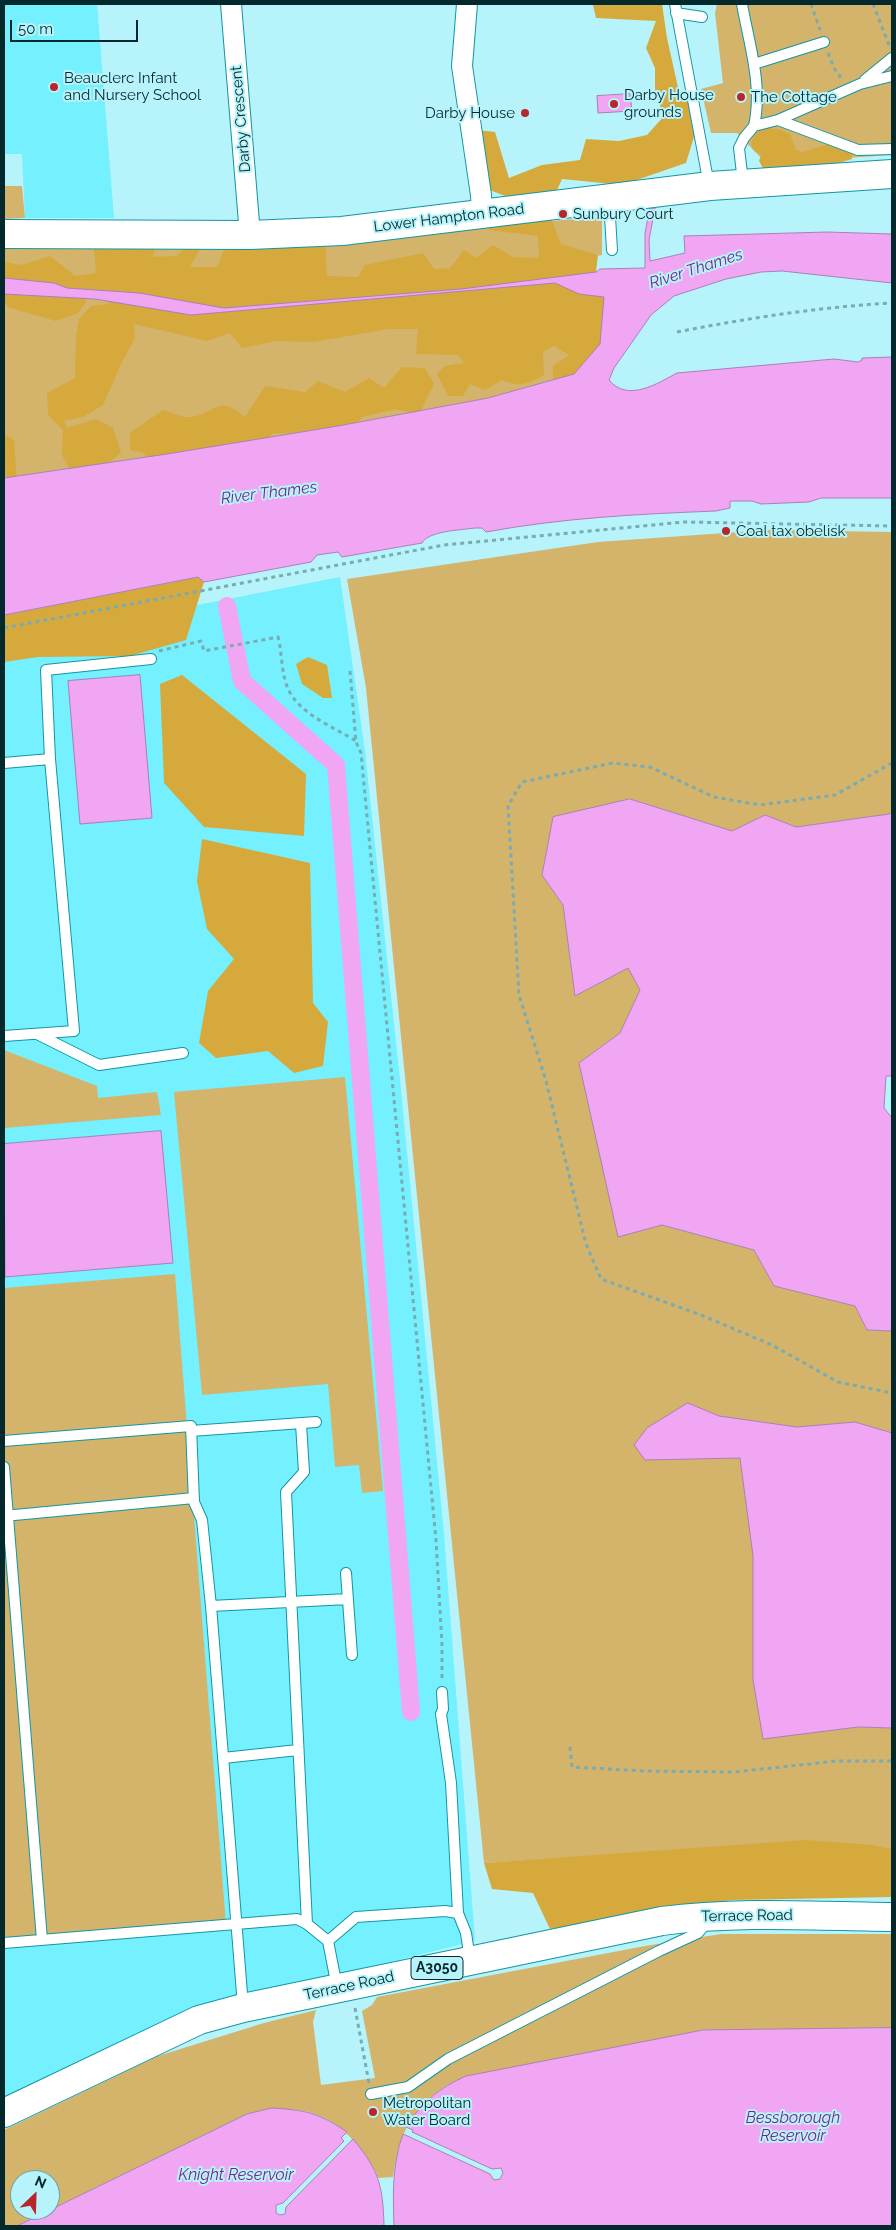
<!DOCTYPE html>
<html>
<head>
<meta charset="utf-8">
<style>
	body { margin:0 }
	#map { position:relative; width:896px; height:2230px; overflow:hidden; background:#b7f3fa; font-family:Raleway,sans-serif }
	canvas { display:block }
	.frame { position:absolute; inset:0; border:5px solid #04292d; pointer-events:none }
	.north { position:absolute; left:10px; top:2170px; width:50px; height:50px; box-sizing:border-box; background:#b7f3fa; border:1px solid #6fa2a8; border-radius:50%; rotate:24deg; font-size:14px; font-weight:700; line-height:20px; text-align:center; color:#04292d }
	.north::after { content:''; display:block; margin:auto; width:18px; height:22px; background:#b6262a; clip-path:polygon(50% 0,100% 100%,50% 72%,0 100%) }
	.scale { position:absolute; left:10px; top:20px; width:128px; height:22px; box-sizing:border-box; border:2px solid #04292d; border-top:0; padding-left:6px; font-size:15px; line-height:18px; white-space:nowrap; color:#04292d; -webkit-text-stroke:4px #b7f3fa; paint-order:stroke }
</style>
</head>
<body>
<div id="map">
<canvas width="896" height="2230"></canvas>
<div class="frame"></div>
<div class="north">N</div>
<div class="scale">50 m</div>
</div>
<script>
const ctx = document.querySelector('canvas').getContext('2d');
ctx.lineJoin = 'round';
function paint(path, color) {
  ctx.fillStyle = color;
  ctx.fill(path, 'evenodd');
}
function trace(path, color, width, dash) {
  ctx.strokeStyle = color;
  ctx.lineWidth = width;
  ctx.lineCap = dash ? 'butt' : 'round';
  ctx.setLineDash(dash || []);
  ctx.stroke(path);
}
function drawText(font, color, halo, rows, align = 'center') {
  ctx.font = font + ' Raleway,sans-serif';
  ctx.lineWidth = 4;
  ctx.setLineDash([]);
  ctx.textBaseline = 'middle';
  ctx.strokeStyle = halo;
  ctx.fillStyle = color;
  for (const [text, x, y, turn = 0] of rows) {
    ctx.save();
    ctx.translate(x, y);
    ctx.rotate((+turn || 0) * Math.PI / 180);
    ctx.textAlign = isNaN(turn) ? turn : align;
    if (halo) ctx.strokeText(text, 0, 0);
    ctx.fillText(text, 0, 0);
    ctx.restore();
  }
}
paint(new Path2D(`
	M4 4H97L114 218H25L22 154H4Z
	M340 577 365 751 400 1080 444 1534 475 1941 290 1987 157 2024 4 2099V643Z`), '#74f0fe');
paint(new Path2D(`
	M717 4H892V155L766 163 737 133H711L701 89 723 83 715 13Z
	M4 186H22L25 218 4 219Z
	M586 218H602V255L464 277 122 287 4 269V244L457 229Z
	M555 283 574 374 488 398 338 426 167 454 4 478V294L95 299Z
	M767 530 892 532V812L889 814 796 827 765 815 732 831 630 799 553 817 542 875 563 905 575 996 628 967 640 990 620 1033 579 1063 662 1225 754 1250 774 1286 855 1306 867 1330 892 1331V1433L855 1422 797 1428 858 1727 892 1728V1851L828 1842 484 1863 366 688 347 579 598 542Z
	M4 1050 97 1086 98 1098 157 1092 161 1115 4 1128Z
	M345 1077 383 1491 362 1493 359 1465 335 1467 328 1384 202 1395 174 1092Z
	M175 1274 226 1925 4 1939V1288Z
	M721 1934H892V2028L703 2030 447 2085C411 2109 399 2134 393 2177L378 2178C375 2168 368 2160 362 2152 333 2110 295 2103 247 2114L17 2226H4V2130L158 2056 264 2023 316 2010 313 2022 321 2085 375 2078 362 2011 372 2005 377 1997 645 1946ZM20 2180H50V2210H20Z`), '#d4b36b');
paint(new Path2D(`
	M595 4H662L667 38 679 92 701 114 686 163 622 185 562 179 554 197 511 198 484 188 477 130 495 132 509 178 542 165 580 160 586 139 619 141 647 135 664 116 655 93V68L646 48 656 21 596 18 593 5Z
	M766 128 781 130 790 134 796 150 802 152 830 144 852 151V159L832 165 764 170 759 161 761 155 753 150 751 142 756 133Z
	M548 211 561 244 598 255 596 272 637 304 580 394 553 386V366L569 355 554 346 543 352 544 375C527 384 520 388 502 380L485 390 470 384 463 396H448L437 374 444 366 464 363 458 355 416 354 418 329H389L313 342 276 341 242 348 230 333 207 341 134 324 135 338 120 366 103 405 83 417 64 421 67 428 96 419 113 428 121 452 102 469 71 472 62 455 63 430 48 415 47 393 75 378 76 336 79 319 91 306 108 304V291L69 289 83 296 86 302 78 313 56 321 10 308 4 302V262L22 265 50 256 75 276 96 273 93 238 156 239 153 257 177 256 192 240 203 243 190 267H217L226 245 325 240 327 276 358 277 365 265 423 253 434 269 450 268 464 250 476 258 493 245 513 257 539 258 538 236 489 230 487 218Z
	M402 367 425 368 434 384 419 415 396 409 362 417 348 434 273 433 261 447 157 475 144 453 130 450V433L163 410C170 412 182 418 190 417 216 414 217 393 245 417L265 386 305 392 318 381 345 392 369 378 384 388Z
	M4 434 14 440 17 483 4 485Z
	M198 577 204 582 186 640 130 656 38 657 4 662V615Z
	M308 657 327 665 332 698H323L302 684 296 664Z
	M182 675 306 774 304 836 204 827 164 783 160 684Z
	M202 839 310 863 313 1003 328 1022 323 1066 294 1073 268 1051 216 1058 199 1043 208 991 234 959 207 929 197 881Z
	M806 1840 872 1845 892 1849V1897L732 1900 550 1929 533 1893 492 1889 484 1863Z`), '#d6a93d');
const water = new Path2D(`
	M630 94 632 111 598 113 597 96Z
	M650 208H655L649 240 650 261 685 253 684 236 827 232 892 234V283L782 271 761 272 726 279 674 296 651 315 614 368 609 380C628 403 658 383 677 373L834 359 858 362 862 360V358L892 357V498H821L809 502 761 504 752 501H730V508L716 511C638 514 562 518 486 532L482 528H475C461 530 428 531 422 543L342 557 338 552 317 555 311 562 204 582 198 577 4 615V478L167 454 338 426 488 398 574 374 600 344 604 297 579 294 555 283 191 315 95 299 4 294V278L54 283 67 288 139 293 224 308 461 289 596 272 600 269 645 268V234Z
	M140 675 152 818 80 824 68 681Z
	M630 799 732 831 765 815 796 827 889 814 892 812V1076H886L884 1108 892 1118V1331L867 1330 855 1306 774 1286 754 1250 662 1225 618 1237 579 1063 620 1033 640 990 628 968 575 996 563 905 542 875 553 817Z
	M161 1131 173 1263 5 1277 4 1144Z
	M688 1403 719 1416 797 1427 855 1422 892 1433V1728L858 1727 763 1739 753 1680V1556L740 1458 645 1460 634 1445 647 1428Z
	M892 2028V2226H394C393 2194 392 2165 403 2134L490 2174 494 2180 500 2179 503 2173 501 2168 492 2169 412 2132 413 2130 406 2127C422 2102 439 2088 466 2076L703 2030Z
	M272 2108C306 2110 319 2113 347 2132L341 2138 344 2141 283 2203 276 2205V2213L280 2215 285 2214 286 2207 353 2139C379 2170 383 2186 384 2226H17L247 2114Z`);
paint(water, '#f0a6f3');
trace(water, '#a980b8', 1);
trace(new Path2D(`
	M227 606 242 681 336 765 411 1712`), '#f0a6f3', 18);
const lane = new Path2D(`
	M675 4 709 185
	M742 4C749 44 763 85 754 126
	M676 13 702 17
	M754 64 824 42
	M865 80 892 58
	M778 120 858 150 892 149
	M743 182 739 148 744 138 754 126 778 120 860 84 892 76
	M609 200 612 250
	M4 763 50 759
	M37 1034 99 1065 183 1053
	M4 1036 74 1031 50 759 46 670 151 659
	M301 1424 304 1472 286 1492 307 1924
	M191 1431 316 1422
	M4 1441 191 1426 194 1502 202 1520 211 1606 243 2006
	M4 1467 42 1940
	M4 1516 194 1498
	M346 1573 352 1655
	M211 1606 348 1599
	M442 1692 443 1709 441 1714 451 1783 458 1913
	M223 1758 298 1750
	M4 1943 297 1919 307 1924 328 1941
	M337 1987 328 1941 356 1917 445 1911 458 1913 466 1933 470 1960
	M371 2094 408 2087 448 2059 659 1951 698 1933 708 1921`);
const street = new Path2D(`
	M231 4 250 235
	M467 4 462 66 481 195 482 215`);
const secondary = new Path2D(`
	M4 234 250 235 342 231 710 186 892 174`);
const primary = new Path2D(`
	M4 2113 199 2020 243 2008 662 1921C738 1911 816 1916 892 1917`);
trace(lane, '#1296a2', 12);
trace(street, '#1296a2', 22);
trace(secondary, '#1296a2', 30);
trace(primary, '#1296a2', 30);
trace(new Path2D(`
	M811 4 820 30
	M873 4 889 45
	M828 53 834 68 841 78
	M677 332C749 318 819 307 892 303
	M4 628 444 545 684 522 892 526
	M159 651 201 641 204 651 278 637C282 652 281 668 286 683 294 712 332 726 356 741
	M350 671 356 742 361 753 436 1540 442 1645V1680
	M892 763 835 795 760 805 714 797 650 767 613 763 522 782 508 806 519 995 546 1081 586 1244 601 1279 701 1315 772 1345 838 1382 892 1393
	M570 1747 572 1767 643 1771 734 1772 837 1761H892
	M355 2008 369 2083`), '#78acb2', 3, [4, 4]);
trace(lane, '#fff', 10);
trace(street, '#fff', 20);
trace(secondary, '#fff', 28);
trace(primary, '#fff', 28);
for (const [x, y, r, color] of [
	[54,87,5,"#b6262a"],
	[741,97,5,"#b6262a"],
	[614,104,5,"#b6262a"],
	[525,113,5,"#b6262a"],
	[563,214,5,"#b6262a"],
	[726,531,5,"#b6262a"],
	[373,2112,5,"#b6262a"]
]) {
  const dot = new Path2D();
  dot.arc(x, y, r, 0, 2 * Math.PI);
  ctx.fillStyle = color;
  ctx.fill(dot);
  trace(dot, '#b7f3fa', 2);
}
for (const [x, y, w] of [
	[437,1968,52]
]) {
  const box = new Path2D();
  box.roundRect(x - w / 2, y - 11.5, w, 23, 4);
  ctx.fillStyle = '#b7f3fa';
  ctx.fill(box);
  trace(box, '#04292d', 1);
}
drawText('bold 14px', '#04292d', null, [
	["A3050",437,1968]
]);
drawText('15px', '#04292d', '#b7f3fa', [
	["Beauclerc Infant",64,78],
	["and Nursery School",64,95],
	["Darby House",624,95],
	["grounds",624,112],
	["The Cottage",751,97],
	["Darby House",515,113,"right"],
	["Sunbury Court",573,214],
	["Coal tax obelisk",736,531],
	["Metropolitan",383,2103],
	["Water Board",383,2120]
], 'left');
drawText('15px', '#04292d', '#b7f3fa', [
	["Darby Crescent",241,119,-95],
	["Lower Hampton Road",449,218,-7],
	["Terrace Road",747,1916,-1],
	["Terrace Road",349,1986,-12]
]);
drawText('italic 16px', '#7a2480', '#b7f3fa', [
	["River Thames",696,269,-18],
	["River Thames",269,493,-7],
	["Bessborough",793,2118],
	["Reservoir",793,2136],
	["Knight Reservoir",236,2175]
]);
</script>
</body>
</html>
